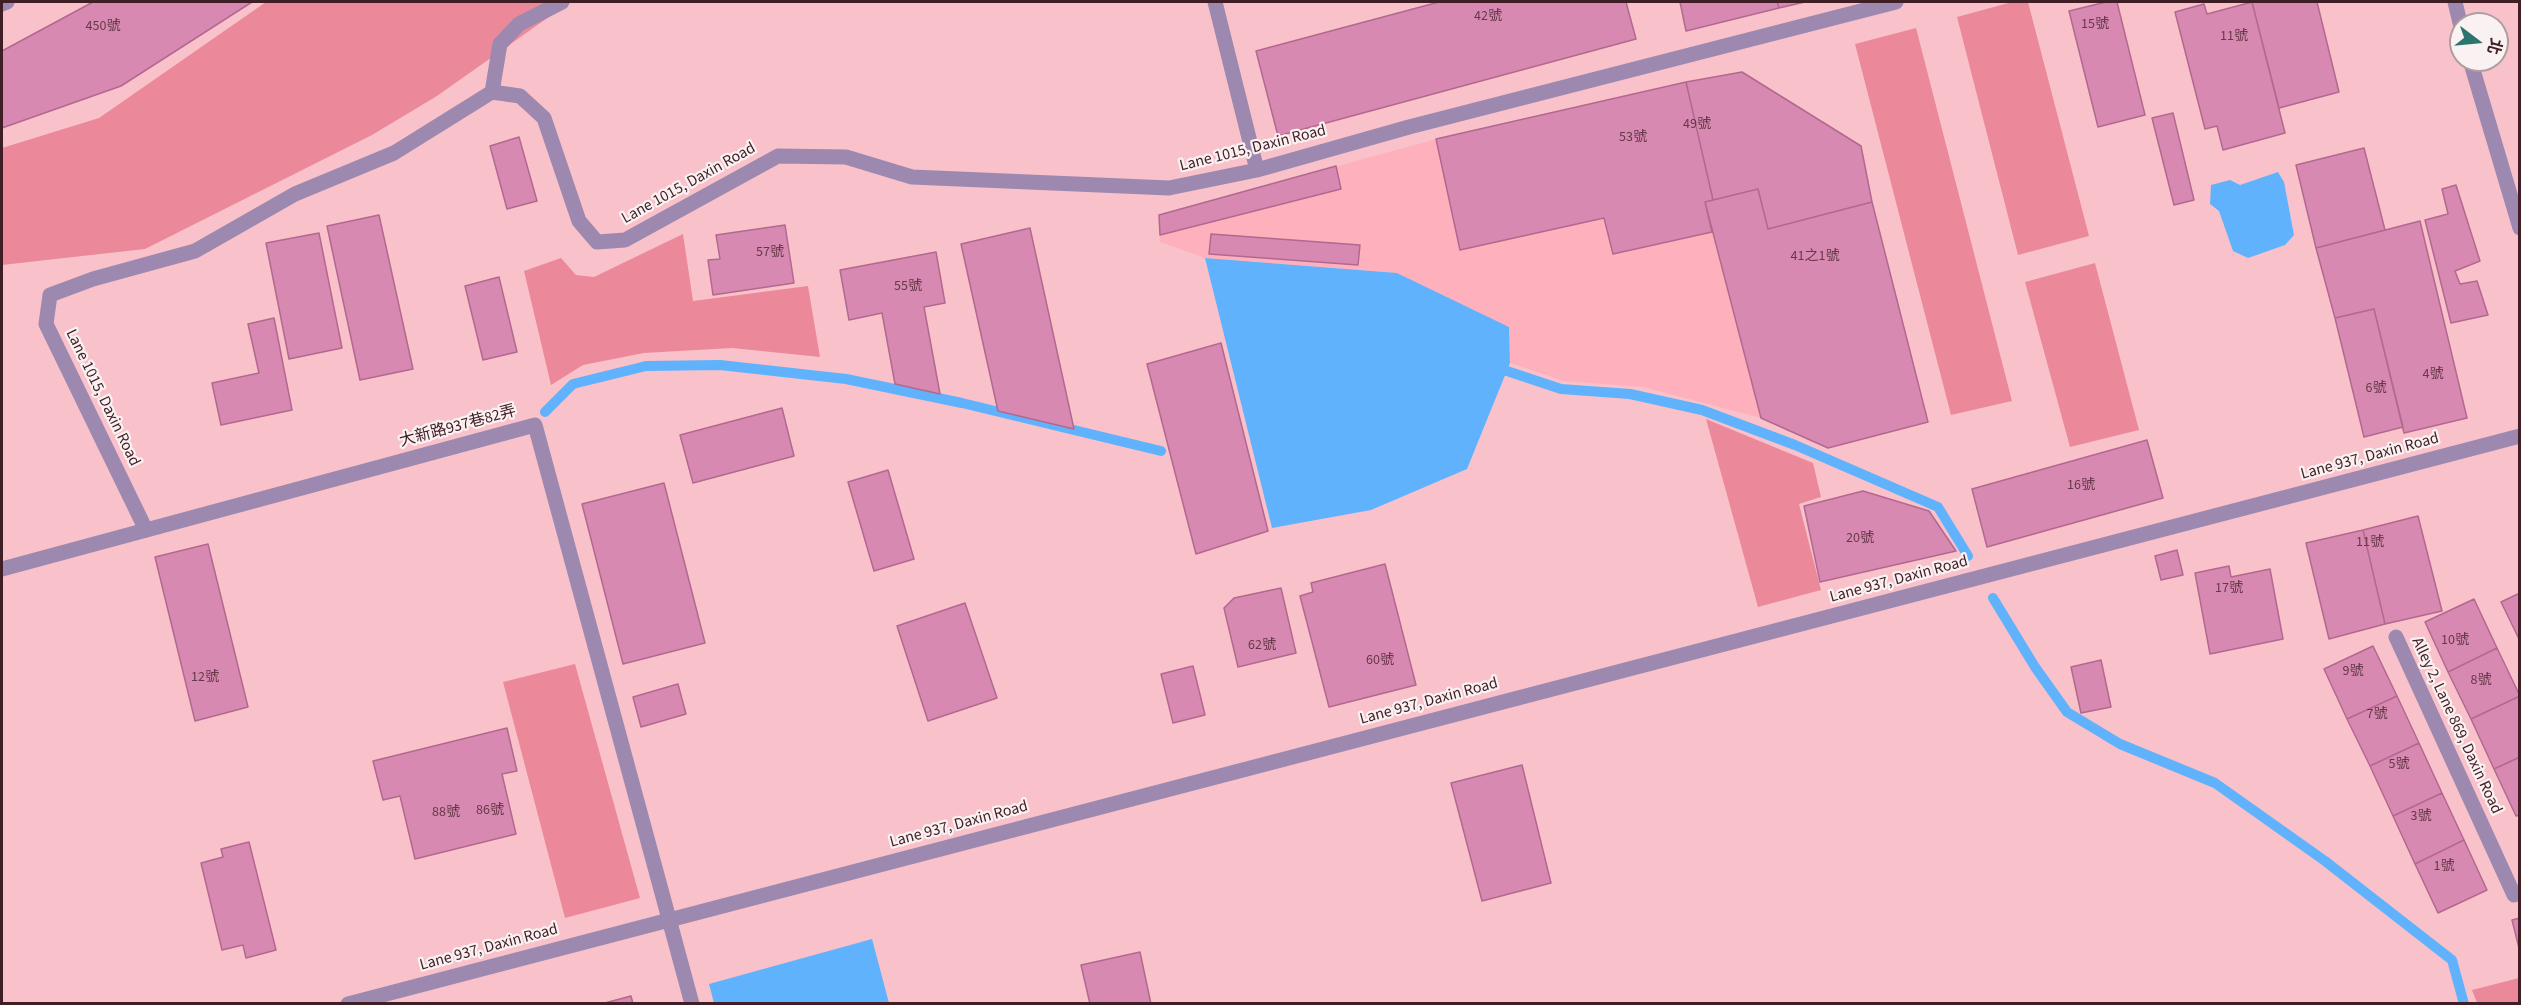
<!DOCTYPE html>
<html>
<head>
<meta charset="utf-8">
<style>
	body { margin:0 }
	#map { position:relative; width:2521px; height:1005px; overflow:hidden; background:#f9c2ca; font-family:"Source Sans 3","Noto Sans TC",sans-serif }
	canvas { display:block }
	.frame { position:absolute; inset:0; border:3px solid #401e25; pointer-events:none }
	.north { position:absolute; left:2449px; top:12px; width:60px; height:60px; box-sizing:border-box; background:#faf1f2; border:2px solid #b09da0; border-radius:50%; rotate:106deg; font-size:16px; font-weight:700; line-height:24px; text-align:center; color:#401e25 }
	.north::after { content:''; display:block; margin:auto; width:21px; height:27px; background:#2c756f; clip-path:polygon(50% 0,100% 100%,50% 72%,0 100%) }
</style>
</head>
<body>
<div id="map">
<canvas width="2521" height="1005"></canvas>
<div class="frame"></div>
<div class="north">北</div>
</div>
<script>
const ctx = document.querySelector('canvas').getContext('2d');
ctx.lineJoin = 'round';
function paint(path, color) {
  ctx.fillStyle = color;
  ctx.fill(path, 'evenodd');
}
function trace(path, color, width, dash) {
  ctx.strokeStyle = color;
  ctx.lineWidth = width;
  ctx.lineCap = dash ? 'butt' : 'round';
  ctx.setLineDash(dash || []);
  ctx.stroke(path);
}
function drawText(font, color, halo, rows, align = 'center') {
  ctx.font = font + ' "Source Sans 3","Noto Sans TC",sans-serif';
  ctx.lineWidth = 4.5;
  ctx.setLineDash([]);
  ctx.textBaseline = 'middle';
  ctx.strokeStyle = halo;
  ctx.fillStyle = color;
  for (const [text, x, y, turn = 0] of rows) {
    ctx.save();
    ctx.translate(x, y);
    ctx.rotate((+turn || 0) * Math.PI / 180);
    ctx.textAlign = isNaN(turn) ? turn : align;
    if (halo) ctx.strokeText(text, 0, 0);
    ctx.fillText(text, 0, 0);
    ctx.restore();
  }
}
paint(new Path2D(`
	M1436 139 1461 250 1604 218 1613 254 1712 232 1761 418 1643 387 1564 381 1510 363 1509 327 1397 273 1205 258 1160 242 1159 215Z`), '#ffb0bd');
paint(new Path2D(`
	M266 2H570L437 96 372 135 145 249 2 265V148L99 118Z
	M2012 2H2028L2089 236 2018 255 1957 17Z
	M1916 28 2012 401 1951 415 1855 44Z
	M683 234 693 301 808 286 820 357 732 348 644 353 583 365 551 385 524 271 561 258 576 275 594 277Z
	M2095 263 2139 430 2070 447 2025 282Z
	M1706 419 1813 463 1821 497 1799 504 1821 590 1758 607Z
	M575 664 640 898 565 918 503 682Z
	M2519 978V1003H2477L2472 990Z`), '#eb899b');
paint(new Path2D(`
	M2278 172 2284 182 2294 235 2285 245 2248 258 2233 251 2219 211 2210 204 2211 185 2230 180 2240 185Z
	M1205 258 1397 273 1509 327 1510 363 1467 469 1371 510 1272 528Z
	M872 939 889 1003H714L709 984Z`), '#60b2fd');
trace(new Path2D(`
	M1507 371 1561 389 1630 394 1702 410 1795 445 1938 507 1968 556
	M545 412 573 384 646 366 720 365 846 379 962 403 1161 451
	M1993 598 2035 667 2067 712 2120 744 2215 783 2325 861 2452 960 2464 1004`), '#60b2fd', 10);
const building = new Path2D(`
	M93 2H252L121 86 2 128V51Z
	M1439 2H1626L1636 39 1278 136 1256 51Z
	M1680 2H1777L1779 8 1686 31Z
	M1777 2H1805L1779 8Z
	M2106 2H2117L2145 115 2098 127 2069 11Z
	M2252 2H2317L2339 92 2279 108Z
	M2252 2 2285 133 2223 150 2217 126 2205 129 2175 12 2204 4 2207 14Z
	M1742 72 1861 146 1872 202 1768 229 1758 189 1713 200 1686 82Z
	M1686 82 1713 200 1705 202 1712 232 1613 254 1604 218 1460 250 1436 139Z
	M2173 113 2194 200 2174 205 2152 118Z
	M519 137 537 201 507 209 490 146Z
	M2364 148 2385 230 2316 248 2296 165Z
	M1336 166 1341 189 1160 235 1159 215Z
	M2456 185 2480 261 2455 271 2460 284 2477 281 2488 315 2451 323 2425 220 2448 214 2442 189Z
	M1758 189 1768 229 1872 202 1928 422 1828 448 1761 418 1705 202Z
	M379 215 413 369 360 380 327 226Z
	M2420 221 2467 418 2404 433 2374 309 2335 318 2316 248Z
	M785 225 794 283 713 295 708 260 720 259 716 235Z
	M1030 228 1074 429 998 411 961 244Z
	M319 233 342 348 289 359 266 243Z
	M1211 234 1360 245 1358 265 1209 254Z
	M936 252 945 303 924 307 940 394 895 384 882 313 849 320 840 270Z
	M499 277 517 352 483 360 465 286Z
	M2374 309 2403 427 2364 437 2335 318Z
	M274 318 292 410 221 425 212 383 259 373 248 324Z
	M1221 343 1268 531 1196 554 1147 364Z
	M782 408 794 456 693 483 680 435Z
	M2147 440 2163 498 1987 547 1972 489Z
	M888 470 914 559 874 571 848 482Z
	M664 483 705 643 623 664 582 504Z
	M1863 491 1929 511 1956 551 1820 582 1804 506Z
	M2418 516 2442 611 2385 624 2363 530Z
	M2363 530 2385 624 2329 639 2306 543Z
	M208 544 248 707 195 721 155 557Z
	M2177 550 2183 575 2161 580 2155 556Z
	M1385 564 1416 685 1329 707 1300 596 1313 592 1311 583Z
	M2229 566 2231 577 2270 569 2283 639 2210 654 2195 573Z
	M1281 588 1296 653 1238 667 1224 608 1234 598Z
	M2520 593V641L2501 602Z
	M2474 599 2497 648 2448 672 2425 622Z
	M965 603 997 698 928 721 897 626Z
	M2373 646 2397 696 2347 719 2324 669Z
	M2497 648 2520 696 2471 719 2448 672Z
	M2101 660 2111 707 2081 713 2071 667Z
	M1193 666 1205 715 1173 723 1161 674Z
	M678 684 686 714 641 727 633 697Z
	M2397 696 2419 743 2370 766 2347 719Z
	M2520 696V757L2494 769 2471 719Z
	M507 728 517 771 502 774 516 834 415 859 400 796 383 800 373 761Z
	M2419 743 2442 793 2393 816 2370 766Z
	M2520 757V815L2516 816 2494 769Z
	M1522 765 1551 883 1482 901 1451 783Z
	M2442 793 2464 840 2415 864 2393 816Z
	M2464 840 2487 890 2438 913 2415 864Z
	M249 842 276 950 246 958 243 945 222 950 201 863 223 857 221 849Z
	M2520 918V952L2512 920Z
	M1140 952 1151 1004H1090L1081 965Z
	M631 996 633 1004H601Z`);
paint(building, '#d789b1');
trace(building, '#b3688f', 1.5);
trace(new Path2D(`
	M1215 2 1257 170
	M492 92 500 44 519 24 562 2
	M146 530 46 324 50 295 93 279 195 251 295 194 394 153 492 92 520 96 544 118 579 221 597 242 625 240 778 156 846 157 912 177 1169 188 1257 170 1409 127 1896 2
	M2396 637 2514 895 2520 893
	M669 919 692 1004
	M348 1004 2520 436`), '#9d88af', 15);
trace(new Path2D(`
	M2 569 535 425 669 919`), '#9d88af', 15);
trace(new Path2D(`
	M2455 2 2461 27
	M2 4 7 2
	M2470 60 2520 228`), '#9d88af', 15);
drawText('14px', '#663948', null, [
	["42號",1488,17],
	["15號",2095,25],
	["450號",103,27],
	["11號",2234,37],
	["49號",1697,125],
	["53號",1633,138],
	["57號",770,253],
	["41之1號",1815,257],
	["55號",908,287],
	["4號",2433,375],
	["6號",2376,389],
	["16號",2081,486],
	["20號",1860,539],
	["11號",2370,543],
	["17號",2229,589],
	["10號",2455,641],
	["62號",1262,646],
	["60號",1380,661],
	["9號",2353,672],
	["12號",205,678],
	["8號",2481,681],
	["7號",2377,715],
	["5號",2399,765],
	["86號",490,811],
	["88號",446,813],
	["3號",2421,817],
	["1號",2444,867]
]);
drawText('16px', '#401e25', '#faf1f2', [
	["Lane 1015, Daxin Road",1253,149,-14],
	["Lane 1015, Daxin Road",689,184,-29],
	["Lane 1015, Daxin Road",102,398,64],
	["大新路937巷82弄",458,427,-15],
	["Lane 937, Daxin Road",2370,457,-15],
	["Lane 937, Daxin Road",1899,580,-15],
	["Lane 937, Daxin Road",1429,702,-15],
	["Alley 2, Lane 869, Daxin Road",2456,726,65],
	["Lane 937, Daxin Road",959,825,-15],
	["Lane 937, Daxin Road",489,948,-15]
]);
</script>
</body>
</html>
